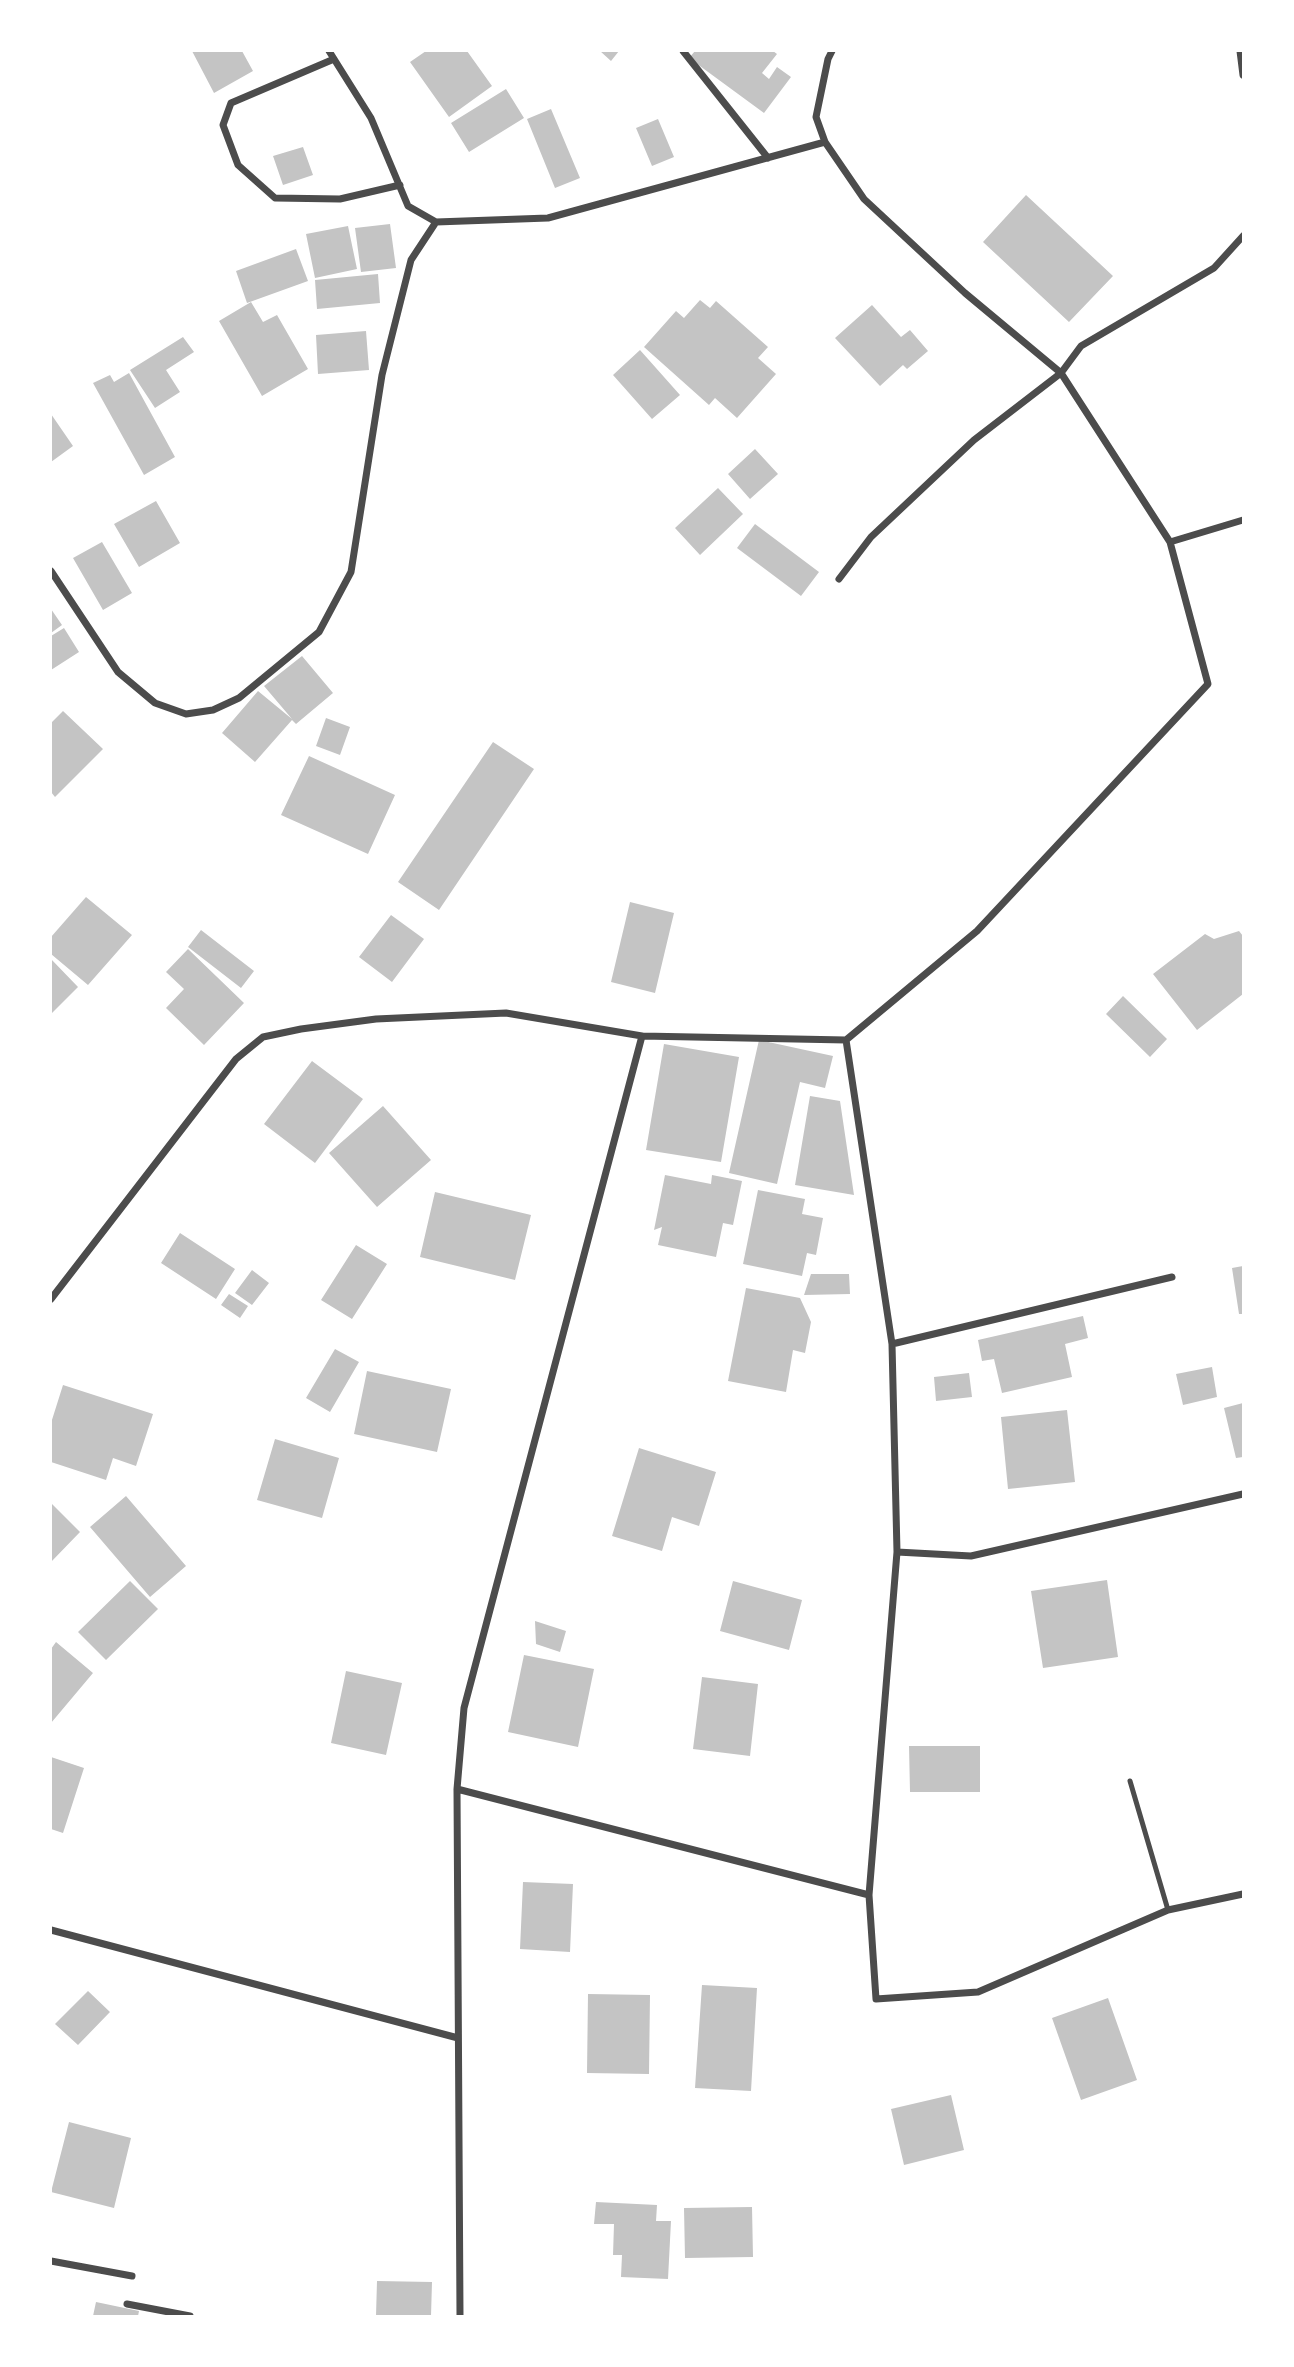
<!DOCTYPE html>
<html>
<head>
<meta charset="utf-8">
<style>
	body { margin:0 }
	#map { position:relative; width:1294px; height:2367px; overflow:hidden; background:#fff; font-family:Rubik,sans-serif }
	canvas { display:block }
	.frame { position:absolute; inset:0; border:52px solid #fff; pointer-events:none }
</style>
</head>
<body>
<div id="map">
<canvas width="1294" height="2367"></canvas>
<div class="frame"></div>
</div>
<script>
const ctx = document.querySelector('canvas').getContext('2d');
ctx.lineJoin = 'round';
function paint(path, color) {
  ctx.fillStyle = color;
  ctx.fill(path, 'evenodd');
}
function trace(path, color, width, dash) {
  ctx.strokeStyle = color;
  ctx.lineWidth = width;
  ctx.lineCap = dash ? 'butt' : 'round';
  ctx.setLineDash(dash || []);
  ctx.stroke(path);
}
paint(new Path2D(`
	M192 51H242L253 71 214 93Z
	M426 51H467L492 86 449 117 410 62Z
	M600 51H619L611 61Z
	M695 51H773L777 54 762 73 769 79 777 67 791 77 764 113 689 58Z
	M506 89 524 118 469 152 451 123Z
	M551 109 580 178 555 188 527 119Z
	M658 119 674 157 652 166 636 128Z
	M303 147 313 175 283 185 273 156Z
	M1026 195 1113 276 1069 322 983 242Z
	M390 224 396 268 361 272 355 228Z
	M348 226 357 269 315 278 306 234Z
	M296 249 308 281 247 303 236 271Z
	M378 274 380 303 317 309 315 280Z
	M700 300 710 308 716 301 768 347 758 358 776 374 737 418 715 398 709 405 644 347 676 311 684 318Z
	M251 302 263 322 277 315 308 369 262 396 219 321Z
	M872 305 901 337 910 330 928 351 907 369 903 365 880 386 835 338Z
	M366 331 369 370 318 374 316 335Z
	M183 337 194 352 166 370 180 392 155 408 130 370Z
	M640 350 680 395 652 419 613 375Z
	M129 373 175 457 144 475 93 383 110 375 114 382Z
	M51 414 73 446 51 462Z
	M755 449 778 474 750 499 728 474Z
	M718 488 743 514 700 555 675 528Z
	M156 501 180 543 139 567 114 524Z
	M755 524 819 572 801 596 737 548Z
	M102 542 132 593 103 610 73 558Z
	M51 609 62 625 51 633Z
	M64 628 79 652 51 670V636Z
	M302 656 333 693 296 724 292 720 255 762 222 733 258 691 292 719 264 686Z
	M63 711 103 749 55 797 51 792V723Z
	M326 718 350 727 340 755 316 746Z
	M493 742 534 769 439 910 398 882Z
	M309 756 395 795 368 854 281 815Z
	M86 897 132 935 88 985 51 954V937Z
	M630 902 674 913 655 993 611 982Z
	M391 915 424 939 392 982 359 957Z
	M201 930 254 971 241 988 188 947Z
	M1239 931 1243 936V994L1197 1030 1153 974 1205 934 1214 939Z
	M188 949 244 1003 204 1045 166 1008 184 989 166 972Z
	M51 959 78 987 51 1014Z
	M1123 996 1167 1039 1150 1057 1106 1014Z
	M759 1040 833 1056 825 1088 800 1082 777 1184 729 1173Z
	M664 1044 739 1057 721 1162 646 1150Z
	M312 1061 363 1099 315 1163 264 1124Z
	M810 1096 840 1101 854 1195 795 1185Z
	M383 1106 431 1160 377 1207 329 1153Z
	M665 1175 711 1184 712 1175 742 1181 733 1225 723 1223 716 1257 658 1245 662 1227 654 1230Z
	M758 1190 805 1199 802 1214 823 1218 816 1255 807 1253 802 1276 743 1264Z
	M435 1192 531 1215 515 1280 420 1257Z
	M180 1233 235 1269 216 1299 161 1263Z
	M356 1245 387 1264 352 1319 321 1300Z
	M1243 1266V1314H1239L1232 1268Z
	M252 1270 269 1283 252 1305 235 1293Z
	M811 1274H849L850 1294 804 1295Z
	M746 1288 800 1298 811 1322 805 1353 793 1350 786 1392 728 1381Z
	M229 1294 248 1306 240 1318 221 1305Z
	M1083 1316 1088 1338 1065 1344 1072 1377 1002 1393 994 1359 982 1361 978 1340Z
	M335 1349 359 1362 330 1412 306 1398Z
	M1212 1367 1217 1397 1183 1405 1176 1374Z
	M367 1371 451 1389 437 1452 354 1434Z
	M969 1373 972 1397 936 1401 934 1377Z
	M63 1385 153 1414 136 1466 113 1458 106 1480 51 1462V1423Z
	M1243 1403V1457L1236 1458 1224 1408Z
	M1067 1410 1075 1482 1008 1489 1001 1417Z
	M275 1439 339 1458 322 1518 257 1500Z
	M639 1448 716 1472 699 1526 672 1517 662 1551 612 1536Z
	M126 1496 186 1566 150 1597 90 1527Z
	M51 1503 80 1532 51 1562Z
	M1107 1580 1118 1657 1043 1668 1031 1591Z
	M130 1581 158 1609 106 1660 78 1632Z
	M733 1581 802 1600 789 1650 720 1631Z
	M535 1621 566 1631 560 1652 536 1644Z
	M56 1642 93 1673 51 1723V1649Z
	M524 1655 594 1669 578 1747 508 1732Z
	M346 1671 402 1683 386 1755 331 1743Z
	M702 1677 758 1684 750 1756 693 1749Z
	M909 1746H980V1792H910Z
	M51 1757 84 1768 63 1833 51 1829Z
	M523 1882 573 1884 570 1952 520 1949Z
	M702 1985 757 1988 751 2091 695 2088Z
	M88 1991 110 2012 78 2045 55 2024Z
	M588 1994 650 1995 649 2074 587 2073Z
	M1108 1998 1137 2080 1081 2100 1052 2018Z
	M951 2095 964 2150 904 2165 891 2109Z
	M69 2122 131 2138 114 2208 51 2192Z
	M596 2202 657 2205 656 2221H671L668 2279 621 2277 622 2255H613L614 2224H594Z
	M752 2207 753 2257 685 2258 684 2208Z
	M377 2281 432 2282 431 2316H376Z
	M96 2302 139 2311 138 2316H93Z`), '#c4c4c4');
trace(new Path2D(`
	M1130 1781 1168 1910`), '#4c4c4c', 5);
trace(new Path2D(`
	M329 51 371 118 408 206 436 222 548 218 825 142
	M683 51 768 158
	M1240 51 1243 75
	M334 59 231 103 223 125 238 165 275 198 340 199 400 185
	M1170 542 1243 520
	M51 571 118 672 155 703 186 714 213 710 239 698 319 632 351 572 382 375 411 260 436 222
	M839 579 871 537 974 440 1061 373 1081 346 1214 268 1243 236
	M846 1040 892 1344 897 1552 869 1895 876 1999 978 1992 1168 1910 1243 1894
	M51 1299 236 1059 263 1037 301 1029 376 1019 506 1013 642 1036 846 1040 977 931 1208 684 1170 542 1061 373 965 293 864 199 825 142 816 117 828 59 832 51
	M892 1344 1172 1277
	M897 1552 971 1556 1243 1494
	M457 1789 869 1895
	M51 1930 458 2038
	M51 2261 132 2276
	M127 2304 190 2316
	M460 2316 457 1789 464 1708 642 1036`), '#4c4c4c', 7);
</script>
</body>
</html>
